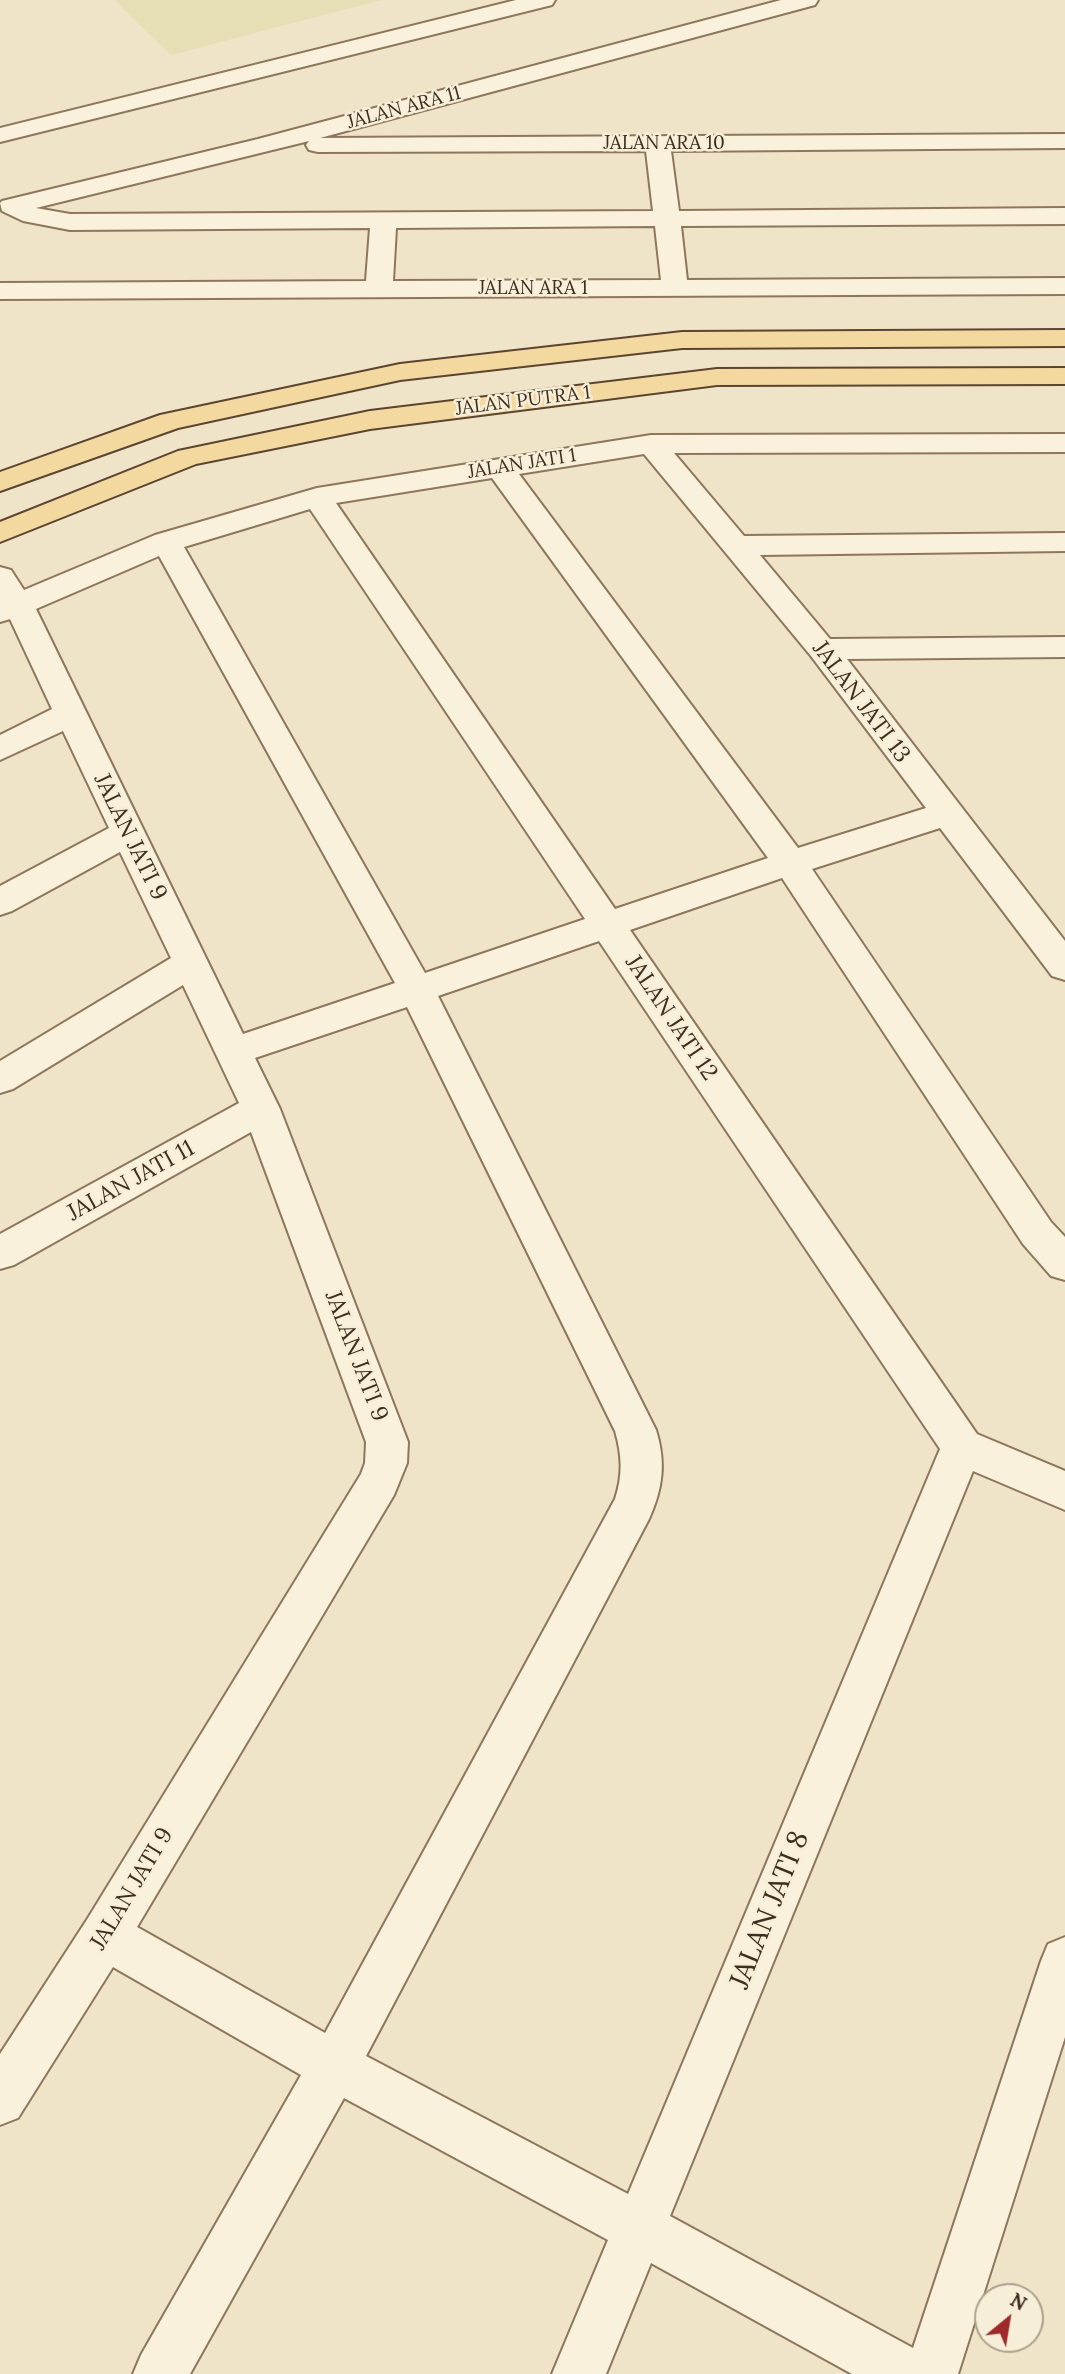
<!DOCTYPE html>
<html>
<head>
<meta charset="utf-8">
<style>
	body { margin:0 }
	#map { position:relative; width:1065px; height:2374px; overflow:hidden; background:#f0e4c8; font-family:Lora,serif }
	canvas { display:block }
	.north { position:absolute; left:974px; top:2283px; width:70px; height:70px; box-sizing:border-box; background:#f7eed8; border:2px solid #ada18e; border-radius:50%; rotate:30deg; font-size:19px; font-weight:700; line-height:28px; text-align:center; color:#3d2e20 }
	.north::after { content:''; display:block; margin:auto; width:24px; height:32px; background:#9e2a2b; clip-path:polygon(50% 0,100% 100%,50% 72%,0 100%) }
</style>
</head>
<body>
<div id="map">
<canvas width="1065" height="2374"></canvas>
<div class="north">N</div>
</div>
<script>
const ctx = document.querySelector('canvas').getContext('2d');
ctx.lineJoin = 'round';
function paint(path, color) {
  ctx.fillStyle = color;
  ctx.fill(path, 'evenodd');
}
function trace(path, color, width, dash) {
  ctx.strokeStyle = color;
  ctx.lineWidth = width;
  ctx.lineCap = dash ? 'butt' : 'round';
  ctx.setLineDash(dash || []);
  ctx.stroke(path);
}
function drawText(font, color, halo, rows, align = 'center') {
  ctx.font = font + ' Lora,serif';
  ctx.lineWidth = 5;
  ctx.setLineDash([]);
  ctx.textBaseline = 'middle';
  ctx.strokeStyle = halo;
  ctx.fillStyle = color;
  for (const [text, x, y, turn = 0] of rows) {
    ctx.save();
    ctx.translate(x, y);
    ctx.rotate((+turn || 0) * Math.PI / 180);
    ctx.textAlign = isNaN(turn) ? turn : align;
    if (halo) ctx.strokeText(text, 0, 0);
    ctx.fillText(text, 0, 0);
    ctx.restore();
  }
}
paint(new Path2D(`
	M114 0H381L171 55Z`), '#e6deb5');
const minor = new Path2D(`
	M516 0H555L552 5 0 142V128Z
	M781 0H818L815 5 320 138 1065 134V148L671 151 679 211 1065 208V224L681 226 687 280 1065 278V294L0 299V283L366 281 370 228 70 230 23 221 2 211 0 203 2 201 258 139ZM309 141 306 145 309 150 318 152 646 151 653 211 70 214 36 208ZM655 226 661 280 393 281 396 228Z
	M1065 434V452L674 453 744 536 1065 533V551L760 555 830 639 1065 637V657L847 659 1065 941V980L1052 976 940 828 812 869 1051 1222 1065 1237V1280L1051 1276 1023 1244 782 878 630 930 977 1434 1065 1471V1510L973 1471 670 2216 913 2348 1041 1961 1048 1944 1065 1937V2037L958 2374H852L651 2263 606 2374H552L608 2240 344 2098 190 2374H133L141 2355 301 2075 113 1967 18 2118 0 2125V2054L88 1918 361 1474 365 1463 366 1442 251 1132 14 1265 0 1269V1234L239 1103 183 985 13 1089 0 1093V1061L171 958 120 852 12 911 0 915V886L109 828 63 731 0 760V735L52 709 10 619 0 622V567L11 570 24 590 155 535 317 488 651 435ZM644 454 811 656 926 808 798 848 519 474ZM492 478 768 858 615 909 336 503ZM310 509 585 919 425 973 184 547ZM159 556 395 983 243 1034 36 609ZM599 941 940 1449 628 2194 366 2056 649 1519C663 1488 666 1462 656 1430L438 996ZM407 1007 615 1431C622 1455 623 1475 615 1499L325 2033 137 1927 394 1495 407 1463 408 1442 280 1109 255 1058Z`);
const major = new Path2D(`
	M1065 330V346L682 348 400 380 178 428 0 491V472L160 415 400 364 682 332Z
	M1065 368V384L717 385 370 429 196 464 0 542V522L178 451 370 411 717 369Z`);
trace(minor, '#8d765c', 4);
trace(major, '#5b4430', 4);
paint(minor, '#faf1dc');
paint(major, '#f3d9a0');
drawText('19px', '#3d2e20', '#f7eed8', [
	["JALAN ARA 11",404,108,-15],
	["JALAN ARA 10",664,144],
	["JALAN ARA 1",533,289],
	["JALAN PUTRA 1",523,401,-7],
	["JALAN JATI 1",522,464,-9]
]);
drawText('23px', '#3d2e20', '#f7eed8', [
	["JALAN JATI 13",861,702,53],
	["JALAN JATI 9",130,837,64],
	["JALAN JATI 12",671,1018,56],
	["JALAN JATI 11",131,1181,-29],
	["JALAN JATI 9",356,1356,69],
	["JALAN JATI 9",132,1889,-59]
]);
drawText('28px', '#3d2e20', '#f7eed8', [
	["JALAN JATI 8",770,1910,-68]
]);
</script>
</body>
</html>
